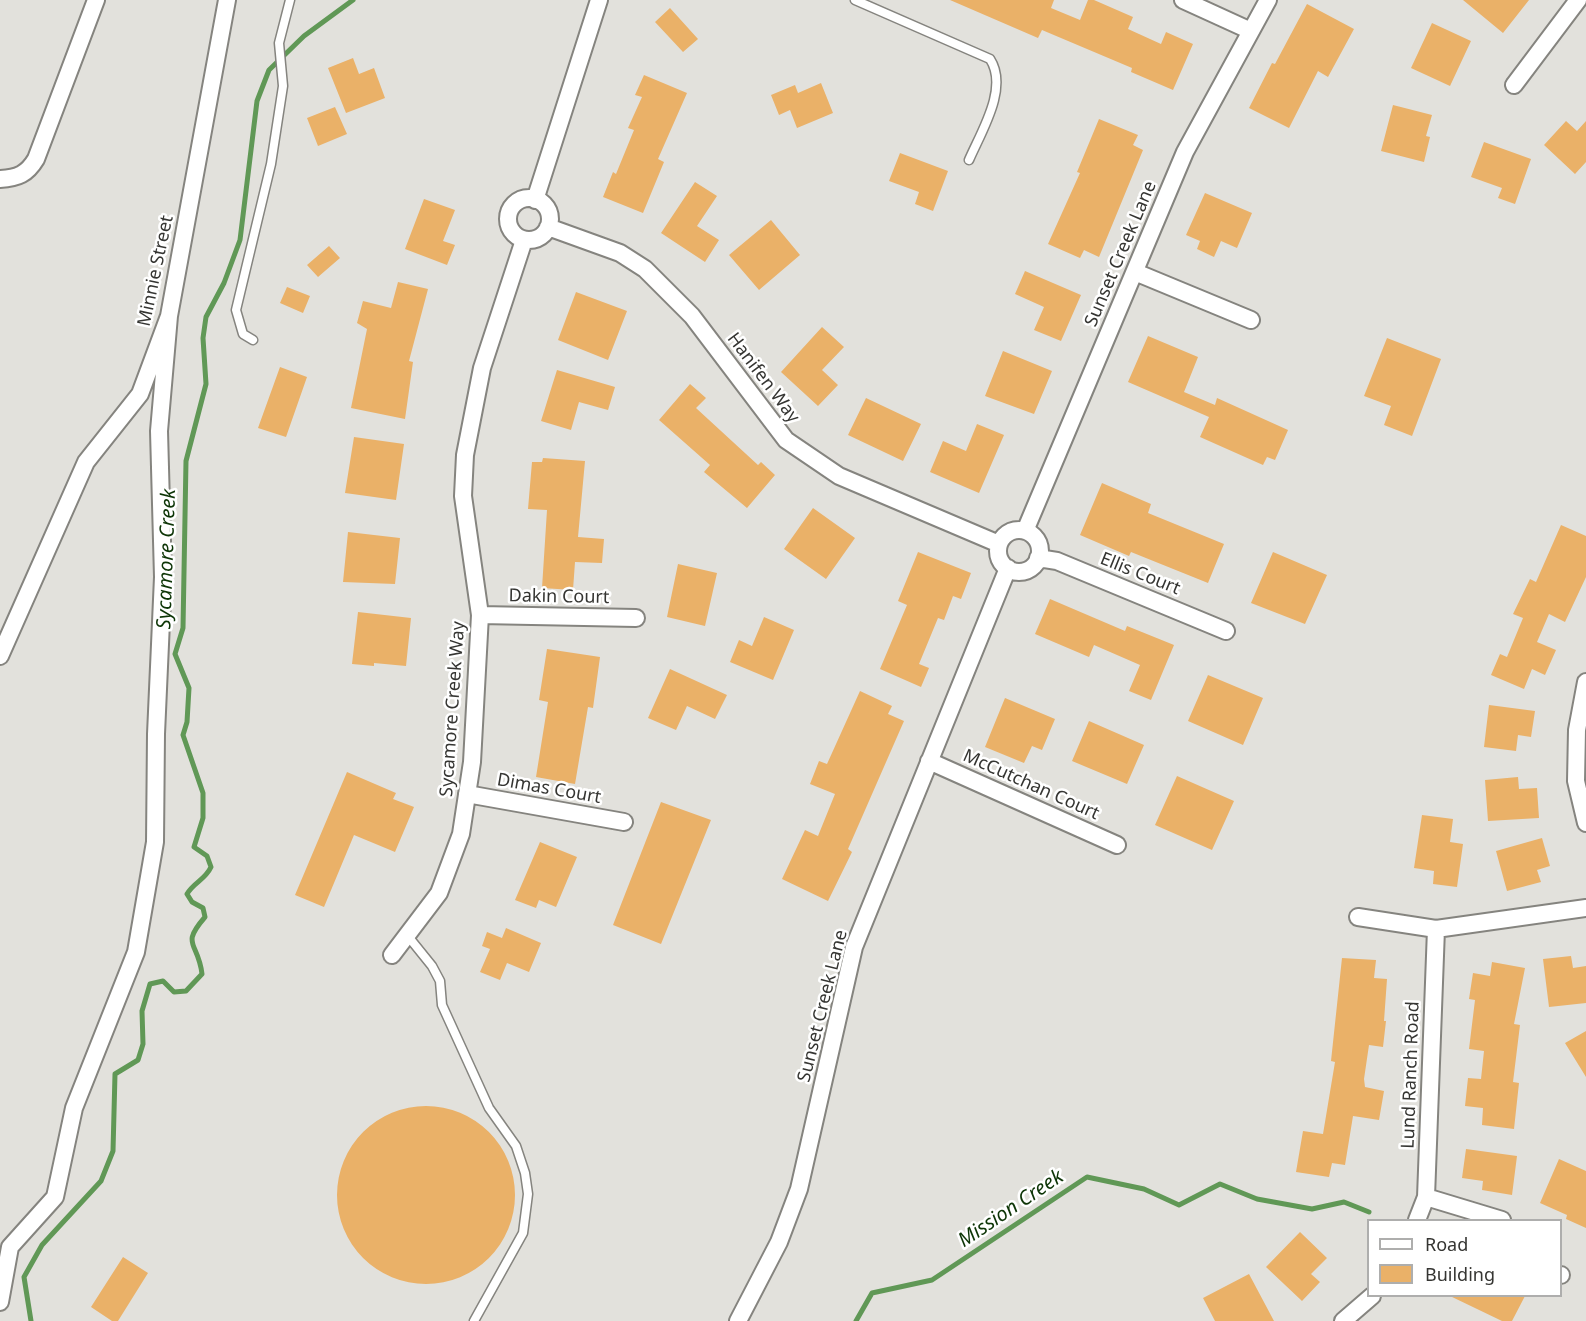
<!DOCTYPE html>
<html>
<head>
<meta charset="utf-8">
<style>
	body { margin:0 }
	#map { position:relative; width:1586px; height:1321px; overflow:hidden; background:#e2e1dc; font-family:"Noto Sans",sans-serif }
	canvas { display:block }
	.legend { position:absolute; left:1367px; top:1219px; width:195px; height:78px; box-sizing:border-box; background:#fff; border:2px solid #aeaead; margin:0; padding:8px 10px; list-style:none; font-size:18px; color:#353532 }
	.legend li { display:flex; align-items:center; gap:12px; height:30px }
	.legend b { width:30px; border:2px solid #aeaead }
</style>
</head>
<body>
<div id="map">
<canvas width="1586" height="1321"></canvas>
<ul class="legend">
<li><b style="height:8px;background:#fff"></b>Road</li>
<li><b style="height:16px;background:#eab168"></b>Building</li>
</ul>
</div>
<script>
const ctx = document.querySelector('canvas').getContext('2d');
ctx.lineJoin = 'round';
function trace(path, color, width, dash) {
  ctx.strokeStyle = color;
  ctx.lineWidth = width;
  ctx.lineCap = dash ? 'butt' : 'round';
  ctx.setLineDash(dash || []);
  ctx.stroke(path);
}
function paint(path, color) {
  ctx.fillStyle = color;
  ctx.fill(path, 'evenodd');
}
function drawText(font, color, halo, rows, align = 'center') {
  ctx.font = font + ' "Noto Sans",sans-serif';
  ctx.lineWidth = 5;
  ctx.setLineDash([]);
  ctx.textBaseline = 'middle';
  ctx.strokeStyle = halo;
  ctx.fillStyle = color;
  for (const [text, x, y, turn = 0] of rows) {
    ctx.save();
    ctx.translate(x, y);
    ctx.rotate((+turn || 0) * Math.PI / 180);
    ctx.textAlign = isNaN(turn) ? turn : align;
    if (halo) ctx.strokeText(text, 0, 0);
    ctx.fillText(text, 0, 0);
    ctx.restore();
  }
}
trace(new Path2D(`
	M31 1321 24 1277 42 1245 101 1181 113 1151 115 1074 138 1060 143 1044 142 1011 150 984 163 981 174 992 186 991 202 974C198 941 180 946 205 917L203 908 192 902 187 894C194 882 205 880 211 867L207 856 194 847 203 818V793L183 735 187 722 189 688 175 654 183 628 186 461 206 384 203 338 206 317 224 283 240 240 257 101 269 70 304 36 353 0
	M856 1321 872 1293 932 1280 1087 1177 1144 1189 1179 1205 1220 1184 1257 1199 1312 1209 1344 1202 1369 1212`), '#609856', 5);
paint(new Path2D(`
	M950 0H1054L1051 8 1080 20 1088 0H1094L1133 17 1128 29 1161 44 1166 32 1193 44 1173 90 1131 72 1132 68 1042 30 1038 38Z
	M1463 0H1529L1503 33Z
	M1307 4 1354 29 1328 77 1318 71 1289 128 1249 108 1272 63 1275 64Z
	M670 8 698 39 683 52 655 22Z
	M1432 23 1471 41 1450 86 1411 68Z
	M353 58 359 74 374 68 385 98 346 113 328 68Z
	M644 75 687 93 658 159 664 162 643 213 603 197 613 172 616 174 634 130 628 128 642 97 635 95Z
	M821 83 833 113 797 128 790 110 779 115 771 95 795 85 798 93Z
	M1393 105 1432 115 1426 136 1430 137 1424 162 1381 151Z
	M335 107 347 134 318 146 307 118Z
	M1099 119 1138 135 1133 145 1143 150 1099 257 1084 250 1080 258 1048 244 1080 173 1077 172Z
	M1566 121 1577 131 1586 121V162L1575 174 1544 145Z
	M1484 142 1531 159 1515 204 1498 198 1502 188 1471 177Z
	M900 153 948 171 933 211 915 204 919 192 889 181Z
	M695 182 717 196 697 226 719 240 705 262 661 233Z
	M1205 193 1252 213 1237 248 1221 241 1214 257 1197 249 1200 241 1186 235Z
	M424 199 455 210 443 241 455 245 447 265 405 249Z
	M771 220 800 255 759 290 729 255Z
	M329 246 340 258 318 277 307 265Z
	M1025 271 1081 295 1061 341 1034 330 1044 307 1015 294Z
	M398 282 428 289 409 361 413 362 405 419 351 408 367 329 357 323 363 301 391 308Z
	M287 287 310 296 303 313 280 303Z
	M576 292 627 311 608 360 558 340Z
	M822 327 844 347 822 370 838 385 818 406 781 372Z
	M1148 336 1198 357 1184 392 1215 405 1217 398 1288 430 1275 460 1267 457 1263 465 1200 437 1209 417 1128 382Z
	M1387 338 1441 359 1412 436 1384 425 1391 406 1364 396Z
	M1003 351 1052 371 1034 414 985 396Z
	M280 367 307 377 286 437 258 428Z
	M557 370 615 387 608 410 579 402 571 430 541 421Z
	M690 384 706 398 696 408 758 465 761 462 775 475 747 508 704 472 710 465 659 420Z
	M866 398 921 424 903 461 848 435Z
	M977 424 1004 435 979 493 930 472 943 441 966 451Z
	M354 437 404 444 396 500 345 493Z
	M543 458 585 461 578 537 604 539 602 563 575 562 573 590 542 588 547 510 528 509 532 462H542Z
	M1102 483 1151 504 1148 513 1224 544 1208 583 1131 552 1129 556 1080 535Z
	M813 508 855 538 826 579 784 549Z
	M1561 525 1586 536V577L1565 622 1549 614 1537 642 1556 650 1545 675 1532 669 1524 689 1491 675 1500 654 1507 657 1523 618 1513 614 1530 579 1536 582Z
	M348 532 400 538 395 584 343 582Z
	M918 552 971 573 961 599 953 596 944 620 938 618 919 664 929 668 921 687 880 669 907 605 898 601Z
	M1273 552 1327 575 1305 624 1251 603Z
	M678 564 717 573 705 626 667 617Z
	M1050 599 1125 631 1127 626 1174 645 1151 700 1129 691 1140 665 1094 645 1089 657 1035 634Z
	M358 612 411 618 406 666 374 663V666L352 664Z
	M764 617 794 630 773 680 730 662 739 640 752 646Z
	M547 649 600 657 593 708 588 707 575 784 536 777 548 702 539 700Z
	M670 669 727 695 715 719 687 706 676 730 648 718Z
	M1208 675 1263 698 1243 745 1188 721Z
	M860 691 892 706 888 714 904 721 848 849 852 852 828 901 782 879 805 830 818 836 835 794 810 784 819 761 827 764Z
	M1005 698 1055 719 1042 750 1032 746 1024 763 985 747Z
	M1489 705 1535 711 1531 737 1518 735 1516 751 1484 747Z
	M1089 721 1144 745 1127 784 1072 761Z
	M347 772 396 793 393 799 414 807 395 852 354 835 324 907 295 895Z
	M1177 776 1234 801 1212 850 1155 825Z
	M1518 777 1519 789 1537 788 1539 818 1488 821 1485 780Z
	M661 802 711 820 661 944 613 925Z
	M1422 815 1453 819 1450 842 1463 844 1457 887 1433 884 1434 871 1414 868Z
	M1542 838 1550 866 1537 870 1541 882 1507 891 1496 851Z
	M540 842 577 857 556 907 539 900 536 908 515 900Z
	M506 928 541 943 529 972 507 963 500 980 480 972 490 949 482 946 487 932 502 938Z
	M1571 956 1573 968 1586 966V1003L1549 1007 1543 959Z
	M1342 958 1376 960 1374 978 1387 979 1384 1021H1386L1383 1047 1369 1045 1364 1079 1365 1087 1384 1091 1379 1120 1353 1116 1345 1165 1332 1163 1329 1177 1296 1172 1303 1131 1323 1134 1335 1062 1331 1061Z
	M1492 962 1525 968 1514 1024 1520 1025 1513 1082 1519 1083 1514 1129 1482 1125 1483 1108 1465 1106 1468 1078 1481 1079 1484 1051 1469 1049 1475 1000 1469 999 1473 973 1490 976Z
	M1586 1031V1077L1565 1043Z
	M337 1195a89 89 0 1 1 178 0a89 89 0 1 1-178 0Z
	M1466 1149 1517 1156 1512 1195 1482 1190 1483 1181 1462 1178Z
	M1559 1159 1586 1171V1228L1566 1219 1567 1215 1540 1203Z
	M1300 1232 1327 1258 1311 1274 1320 1282 1302 1301 1266 1267Z
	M123 1257 148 1273 118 1321H112L91 1307Z
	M1249 1274 1274 1321H1215L1203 1298Z
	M1450 1296H1525L1512 1321H1502Z`), '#eab168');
const lane = new Path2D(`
	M855 0 990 59C1009 88 981 132 969 160
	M253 340 243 334 236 310 271 164 283 86 279 43 290 0
	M407 935 432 966 440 981 442 1005 489 1108 516 1146 525 1173 528 1194 523 1233 474 1321`);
const street = new Path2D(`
	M1183 0 1251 31
	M1514 85 1578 0
	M0 179C18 178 27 174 36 159L96 0
	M508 219a21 21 0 1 1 42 0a21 21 0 1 1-42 0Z
	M535 200 599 0
	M548 227 620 253 645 269 692 316 786 440 839 476 999 544
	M1135 272 1251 320
	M998 551a21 21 0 1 1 42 0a21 21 0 1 1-42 0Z
	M1025 531 1185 152 1268 0
	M1038 558 1057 561 1226 631
	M480 615 636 618
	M0 656 86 462 140 394 169 316 227 0
	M1586 682 1577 730 1576 781 1586 823
	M929 761 1117 845
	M467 794 624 822
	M1358 917 1436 929 1586 908
	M392 955 439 893 461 834 472 762 480 615 463 496 465 455 482 368 524 240
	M1426 1197 1502 1220
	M1417 1220 1426 1197 1436 929
	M1560 1275H1561
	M0 1302 10 1247 55 1197 74 1108 136 952 155 842 156 734 163 577 159 431 169 316
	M738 1321 779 1242 799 1189 854 947 1008 568
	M1343 1321 1372 1296`);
trace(lane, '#85847f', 11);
trace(street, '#85847f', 20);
trace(lane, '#fff', 8);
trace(street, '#fff', 16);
drawText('18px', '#353532', '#fff', [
	["Sunset Creek Lane",1121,254,-67],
	["Minnie Street",156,271,-78],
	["Hanifen Way",763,378,53],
	["Ellis Court",1140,574,22],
	["Dakin Court",559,597,1],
	["Sycamore Creek Way",453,709,-86],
	["McCutchan Court",1031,785,24],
	["Dimas Court",549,789,10],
	["Sunset Creek Lane",823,1006,-76],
	["Lund Ranch Road",1411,1075,-88]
]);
drawText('italic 20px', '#0d3506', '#fff', [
	["Sycamore Creek",167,559,-88],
	["Mission Creek",1011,1209,-34]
]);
</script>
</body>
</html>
